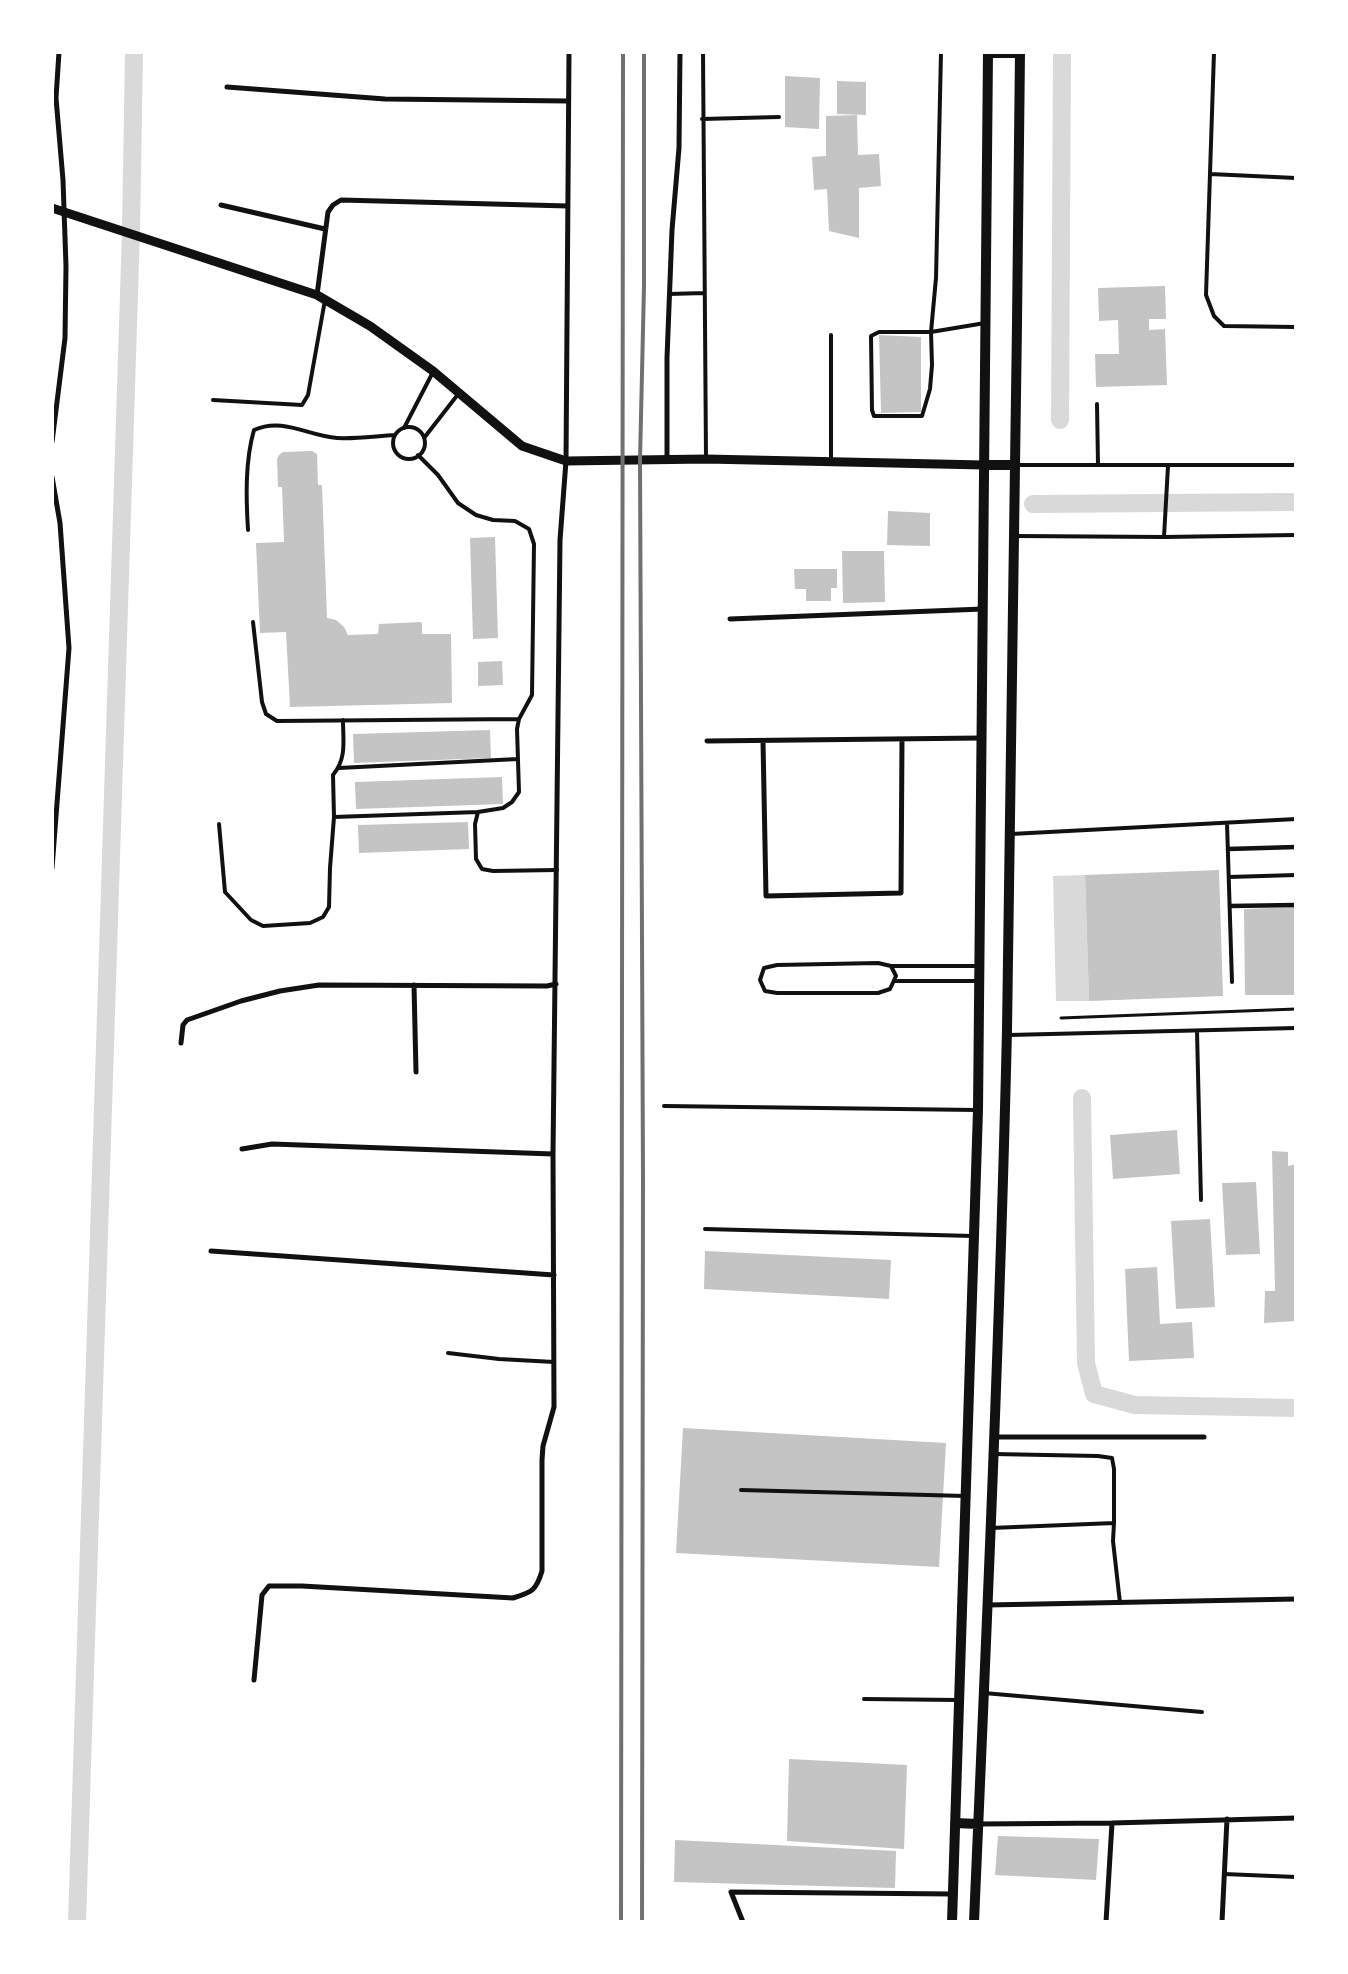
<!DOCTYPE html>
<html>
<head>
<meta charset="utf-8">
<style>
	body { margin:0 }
	#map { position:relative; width:1348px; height:1974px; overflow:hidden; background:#fff; font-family:"Nunito Sans",sans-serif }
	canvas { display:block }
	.frame { position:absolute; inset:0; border:54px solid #fff; pointer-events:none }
</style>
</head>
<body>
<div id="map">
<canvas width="1348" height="1974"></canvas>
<div class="frame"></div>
</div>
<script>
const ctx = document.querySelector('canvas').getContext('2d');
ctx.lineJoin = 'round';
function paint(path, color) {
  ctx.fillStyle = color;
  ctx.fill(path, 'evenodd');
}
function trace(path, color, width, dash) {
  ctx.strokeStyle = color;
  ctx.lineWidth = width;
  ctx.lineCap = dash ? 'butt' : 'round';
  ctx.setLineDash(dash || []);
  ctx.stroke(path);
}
paint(new Path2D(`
	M1085 875 1089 1001H1056L1053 876Z`), '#d9d9d9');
trace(new Path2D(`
	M1060 420 1062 52
	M1033 504 1296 502
	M1082 1098 1086 1363 1094 1394 1135 1405 1296 1408
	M77 1922 131 231 134 52`), '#d9d9d9', 18);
paint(new Path2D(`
	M785 76 820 78 819 129 785 127Z
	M837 81 866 82V115L837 114Z
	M857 115 858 155 879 154 881 186 859 188V238L829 231 827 189 814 190 812 157 826 156V116Z
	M1165 286 1166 319H1149V330L1165 329 1167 385 1096 387 1095 354H1119L1118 320 1099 321 1098 288Z
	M879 335 921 337V412L881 413Z
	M312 451 317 454 318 485H322L327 618 336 620 344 627 348 635 378 634 379 624 420 622 422 623V634H451L452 703 290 707 286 632 260 633 256 543 284 542 282 487H278L277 459 279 455 283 452Z
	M888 511 930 513V546L887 545Z
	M495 537 498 638 473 639 470 538Z
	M842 551H884L885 602 843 603Z
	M794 569H837V588H831V601H806V589H795Z
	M502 661 503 685 478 686V662Z
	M490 730 491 758 354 763 353 734Z
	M502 777 503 804 356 809 355 782Z
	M468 822 469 849 359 853 358 825Z
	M1219 870 1223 996 1089 1001 1085 875Z
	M1296 907V995H1245L1244 909Z
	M1177 1130 1180 1174 1113 1179 1110 1135Z
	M1272 1151 1288 1152V1166L1296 1164V1321L1264 1323 1265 1291H1275Z
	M1256 1182 1260 1254 1226 1255 1222 1183Z
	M1210 1219 1215 1307 1176 1309 1171 1221Z
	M705 1251 891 1260 889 1299 704 1289Z
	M1157 1267 1160 1324 1192 1322 1194 1358 1129 1361 1125 1269Z
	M683 1428 946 1443 939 1567 676 1553Z
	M789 1759 907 1765 904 1849 787 1841Z
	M998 1836 1099 1839 1096 1880 995 1875Z
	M675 1840 896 1851 895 1888 674 1882Z`), '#c4c4c4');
trace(new Path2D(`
	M1061 1018 1296 1009`), '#111', 3);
trace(new Path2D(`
	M703 52 706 458
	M941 52 936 278 931 332 985 323
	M1214 52 1206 295 1214 316 1224 326 1296 327
	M702 119 779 117
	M1210 174 1296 178
	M669 294 704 293
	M879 332H931L932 365 930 389 922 416H874L872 410 871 336Z
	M213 400 302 405 308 395 325 300
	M1097 404 1098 465
	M393 443a16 16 0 1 1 32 0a16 16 0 1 1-32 0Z
	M404 428 433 372
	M424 438 459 393
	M418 455 438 475 458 503 476 515 493 520 515 521 529 529 534 544 532 695 519 719 517 729 519 792 512 802 503 808 478 812 475 824 476 859 482 869 493 871 557 870
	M831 462V335
	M1017 465H1296
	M248 530C246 498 245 461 254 430 283 417 308 436 337 438 356 439 376 436 395 435
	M1015 536 1164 537 1296 535
	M1164 537 1168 466
	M253 622 262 702 266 714 277 721 519 719
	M339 768 518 759
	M334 817 478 812
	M1227 823 1232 982
	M219 824 225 892 251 920 263 926 310 923 323 917 329 907 330 868 334 817 333 775C347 758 343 741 343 720
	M1011 834 1296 819
	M1229 877 1296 875
	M878 963 891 966 896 976 890 989 878 993H777L765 991 760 980 764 968 777 965Z
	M891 966H979
	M894 981H977
	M1197 1031 1201 1200
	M1009 1035 1296 1028
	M664 1106 977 1110
	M705 1229 973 1236
	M448 1353 499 1359 554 1362
	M994 1454 1098 1456 1112 1458 1114 1469V1523
	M741 1490 965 1496
	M991 1528 1114 1523 1113 1541 1120 1603
	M984 1693 1202 1712
	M864 1699 959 1700
	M1224 1874 1296 1877`), '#111', 4);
trace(new Path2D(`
	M1228 849 1296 847
	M1230 906 1296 905`), '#111', 4.5);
trace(new Path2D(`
	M227 87 385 99 568 101
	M221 205 325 229
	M317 295 328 212 333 205 341 200 568 206
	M52 442 65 338 66 266 63 180 56 98 59 52
	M667 460V358L672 230 679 148 680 52
	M52 477 60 523 69 648 52 868
	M730 619 983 609
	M707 741 981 738
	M763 741 766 896 901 893 902 739
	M414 985 416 1072
	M181 1043 183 1025 187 1020 241 1001 280 991 319 985 547 986 556 984
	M242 1149 272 1144 553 1154
	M211 1251 554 1275
	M995 1437H1204
	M988 1605 1296 1599
	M254 1680 262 1595 269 1586H302L513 1598C532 1592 536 1591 542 1571V1460L543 1446 554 1407 553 1154 560 540 566 461 569 52
	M979 1824 1112 1823 1296 1818
	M743 1922 731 1892 953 1894
	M1106 1922 1112 1823
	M1222 1922 1227 1819`), '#111', 5);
trace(new Path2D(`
	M52 208 317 295 370 326 433 371 522 446 566 461 706 459 984 465`), '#111', 9);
trace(new Path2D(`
	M988 53H1020
	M984 465H1015
	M955 1823 978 1824
	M952 1922 978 1110 988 52
	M974 1922C987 1624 1000 1327 1007 1030 1014 704 1016 378 1020 52`), '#111', 10);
trace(new Path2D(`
	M621 1922 623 52
	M642 1922 643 1175 640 460 644 286V52`), '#707070', 4);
</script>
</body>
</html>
